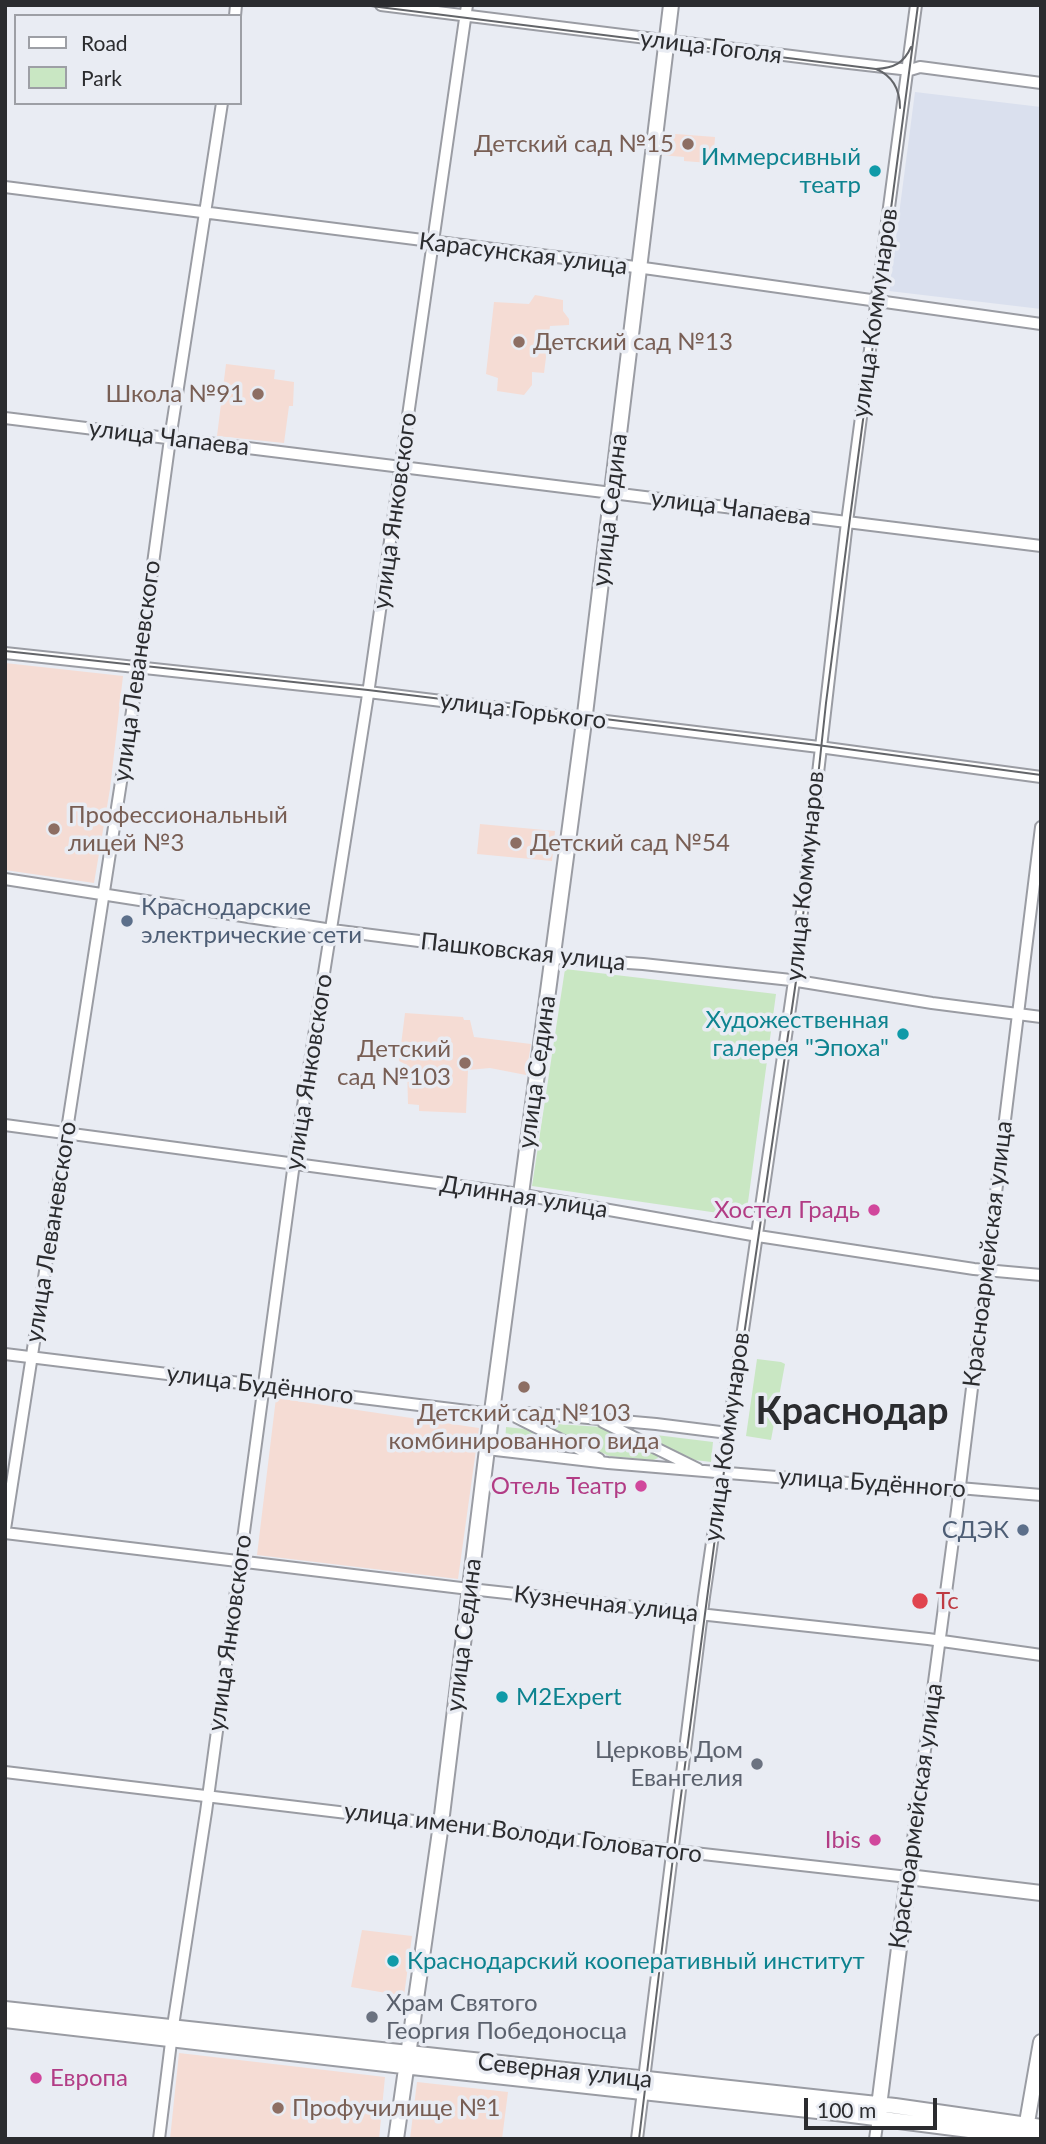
<!DOCTYPE html>
<html>
<head>
<meta charset="utf-8">
<style>
	body { margin:0 }
	#map { position:relative; width:1046px; height:2144px; overflow:hidden; background:#e9ecf3; font-family:Lato,sans-serif }
	canvas { display:block }
	.frame { position:absolute; inset:0; border:7px solid #2b2c2f; pointer-events:none }
	.legend { position:absolute; left:14px; top:14px; width:228px; height:91px; box-sizing:border-box; background:#e9ecf3; border:2px solid #9d9fa5; margin:0; padding:9px 12px; list-style:none; font-size:21px; color:#2b2c2f }
	.legend li { display:flex; align-items:center; gap:14px; height:35px }
	.legend b { width:35px; border:2px solid #9d9fa5 }
	.scale { position:absolute; left:804px; top:2098px; width:133px; height:32px; box-sizing:border-box; border:4px solid #2b2c2f; border-top:0; padding-left:9px; font-size:21px; line-height:24px; white-space:nowrap; color:#2b2c2f; -webkit-text-stroke:5px #e9ecf3; paint-order:stroke }
</style>
</head>
<body>
<div id="map">
<canvas width="1046" height="2144"></canvas>
<div class="frame"></div>
<ul class="legend">
<li><b style="height:9px;background:#fff"></b>Road</li>
<li><b style="height:19px;background:#c9e7c3"></b>Park</li>
</ul>
<div class="scale">100 m</div>
</div>
<script>
const ctx = document.querySelector('canvas').getContext('2d');
ctx.lineJoin = 'round';
function paint(path, color) {
  ctx.fillStyle = color;
  ctx.fill(path, 'evenodd');
}
function trace(path, color, width, dash) {
  ctx.strokeStyle = color;
  ctx.lineWidth = width;
  ctx.lineCap = dash ? 'butt' : 'round';
  ctx.setLineDash(dash || []);
  ctx.stroke(path);
}
function drawText(font, color, halo, rows, align = 'center') {
  ctx.font = font + ' Lato,sans-serif';
  ctx.lineWidth = 7;
  ctx.setLineDash([]);
  ctx.textBaseline = 'middle';
  ctx.strokeStyle = halo;
  ctx.fillStyle = color;
  for (const [text, x, y, turn = 0] of rows) {
    ctx.save();
    ctx.translate(x, y);
    ctx.rotate((+turn || 0) * Math.PI / 180);
    ctx.textAlign = isNaN(turn) ? turn : align;
    if (halo) ctx.strokeText(text, 0, 0);
    ctx.fillText(text, 0, 0);
    ctx.restore();
  }
}
paint(new Path2D(`
	M915 92 1041 107V309L889 291Z`), '#dae0ee');
paint(new Path2D(`
	M663 133 715 137 714 151 735 153 734 165 684 161V157L660 155Z
	M535 295 563 300V311L569 319V325L550 326 544 373 532 372V385L524 395 497 391 498 378 486 374 494 302 529 304Z
	M226 364 275 370 274 379 294 382 293 406H289L284 443 217 436Z
	M5 663 123 676 110 789 94 883 5 870Z
	M480 824 555 831 552 861 477 854Z
	M405 1013 463 1017 464 1020H470L474 1037 531 1044 526 1075 490 1068 468 1070 466 1113 419 1111V1105L408 1104 407 1065 399 1061Z
	M276 1398 479 1428 458 1579 257 1555Z
	M362 1930 412 1936 404 1996 351 1987Z
	M179 2053 385 2077 379 2139H170Z
	M417 2082 508 2092 502 2139H410Z`), '#f5dcd4');
paint(new Path2D(`
	M565 969 776 994 746 1217 532 1186Z
	M757 1359 781 1362 785 1364 771 1440 746 1436Z
	M556 1424 602 1427 657 1454 658 1458 653 1460 609 1456 556 1431 553 1426Z
	M506 1427 525 1429 560 1445 561 1450 557 1451 505 1446Z
	M656 1435 713 1442 711 1462 695 1460 655 1441 654 1437Z`), '#c9e7c3');
const minor = new Path2D(`
	M381 5 840 62 910 70 920 67 1041 83
	M235 16 236 5
	M5 187 651 269 1041 324
	M5 418 1041 546
	M5 653 368 692 819 747 1041 777
	M5 879 332 930 553 958 643 964 791 980 932 1003 1041 1017
	M5 1125 512 1193 758 1236 974 1269 1041 1275
	M5 1354 492 1414 514 1416 532 1413 656 1424 728 1433
	M514 1416 599 1459
	M603 1422 698 1469
	M487 1449 608 1463 945 1491 959 1488 1041 1495
	M5 1529 139 666 170 439 222 103
	M5 1533 461 1588 928 1639 1041 1655
	M5 1772 489 1830 908 1877 957 1510 1041 827
	M644 2079 704 1597 794 981 847 522 916 5
	M159 2139 173 2026 206 1812 294 1163 367 701 467 5
	M637 2139 643 2091
	M875 2139 878 2118`);
const major = new Path2D(`
	M442 1815 487 1449 585 714 671 5
	M5 2009 895 2106 1041 2127
	M5 2020 403 2066 836 2113 1039 2139
	M878 2114 908 1877 1041 1893
	M1025 2134 1041 2042
	M396 2139 441 1824`);
trace(minor, '#9a9ca3', 14);
trace(major, '#9a9ca3', 18);
trace(minor, '#fff', 10);
trace(major, '#fff', 14);
trace(new Path2D(`
	M363 5 876 69C894 68 904 63 911 47
	M876 69C893 76 900 90 900 108
	M5 651 368 690 817 745 1041 775
	M639 2139 675 1841 722 1485 796 981 826 703 850 518 918 5`), '#636569', 2);
for (const [x, y, r, color] of [
	[688,144,7,"#8d6e63"],
	[875,171,7,"#0f9aa8"],
	[519,342,7,"#8d6e63"],
	[258,394,7,"#8d6e63"],
	[54,829,7,"#8d6e63"],
	[516,843,7,"#8d6e63"],
	[127,921,7,"#5c6f8a"],
	[903,1034,7,"#0f9aa8"],
	[465,1063,7,"#8d6e63"],
	[874,1210,7,"#d1479c"],
	[524,1387,7,"#8d6e63"],
	[641,1486,7,"#d1479c"],
	[1023,1530,7,"#5c6f8a"],
	[920,1601,9,"#e0444e"],
	[502,1697,7,"#0f9aa8"],
	[757,1764,7,"#6b7280"],
	[875,1840,7,"#d1479c"],
	[393,1961,7,"#0f9aa8"],
	[372,2017,7,"#6b7280"],
	[36,2078,7,"#d1479c"],
	[278,2108,7,"#8d6e63"]
]) {
  const dot = new Path2D();
  dot.arc(x, y, r, 0, 2 * Math.PI);
  ctx.fillStyle = color;
  ctx.fill(dot);
  trace(dot, '#e9ecf3', 2.5);
}
drawText('24px', '#2b2c2f', '#e9ecf3', [
	["улица Гоголя",711,47,7],
	["Карасунская улица",523,254,7],
	["улица Коммунаров",875,313,-82],
	["улица Чапаева",169,438,7],
	["улица Чапаева",731,508,7],
	["улица Седина",610,510,-83],
	["улица Янковского",395,511,-82],
	["улица Леваневского",137,671,-82],
	["улица Горького",523,711,7],
	["улица Коммунаров",805,876,-84],
	["Пашковская улица",523,952,6],
	["улица Янковского",309,1072,-81],
	["улица Седина",537,1072,-82],
	["Длинная улица",524,1197,9],
	["улица Леваневского",51,1232,-81],
	["Красноармейская улица",988,1254,-83],
	["улица Будённого",260,1385,7],
	["улица Коммунаров",727,1437,-82],
	["улица Будённого",872,1483,4],
	["Кузнечная улица",606,1604,6],
	["улица Янковского",230,1633,-82],
	["улица Седина",464,1635,-83],
	["Красноармейская улица",916,1816,-82],
	["улица имени Володи Головатого",523,1833,7],
	["Северная улица",565,2071,6]
]);
drawText('24px', '#785e54', '#e9ecf3', [
	["Детский сад №15",674,144,"right"],
	["Детский сад №13",533,342],
	["Школа №91",244,394,"right"],
	["Профессиональный",68,815],
	["лицей №3",68,843],
	["Детский сад №54",530,843],
	["Детский",451,1049,"right"],
	["сад №103",451,1077,"right"],
	["Детский сад №103",524,1413,"center"],
	["комбинированного вида",524,1441,"center"],
	["Профучилище №1",292,2108]
], 'left');
drawText('24px', '#0d838f', '#e9ecf3', [
	["Иммерсивный",861,157],
	["театр",861,185],
	["Художественная",889,1020],
	["галерея \"Эпоха\"",889,1048],
	["M2Expert",516,1697,"left"],
	["Краснодарский кооперативный институт",407,1961,"left"]
], 'right');
drawText('24px', '#4e5e75', '#e9ecf3', [
	["Краснодарские",141,907],
	["электрические сети",141,935],
	["СДЭК",1009,1530,"right"]
], 'left');
drawText('24px', '#b23c85', '#e9ecf3', [
	["Хостел Градь",860,1210],
	["Отель Театр",627,1486],
	["Ibis",861,1840],
	["Европа",50,2078,"left"]
], 'right');
drawText('24px', '#be3a42', '#e9ecf3', [
	["Тс",936,1601]
], 'left');
drawText('24px', '#5b616d', '#e9ecf3', [
	["Церковь Дом",743,1750],
	["Евангелия",743,1778],
	["Храм Святого",386,2003,"left"],
	["Георгия Победоносца",386,2031,"left"]
], 'right');
drawText('bold 38px', '#2b2c2f', '#e9ecf3', [
	["Краснодар",852,1412]
]);
</script>
</body>
</html>
